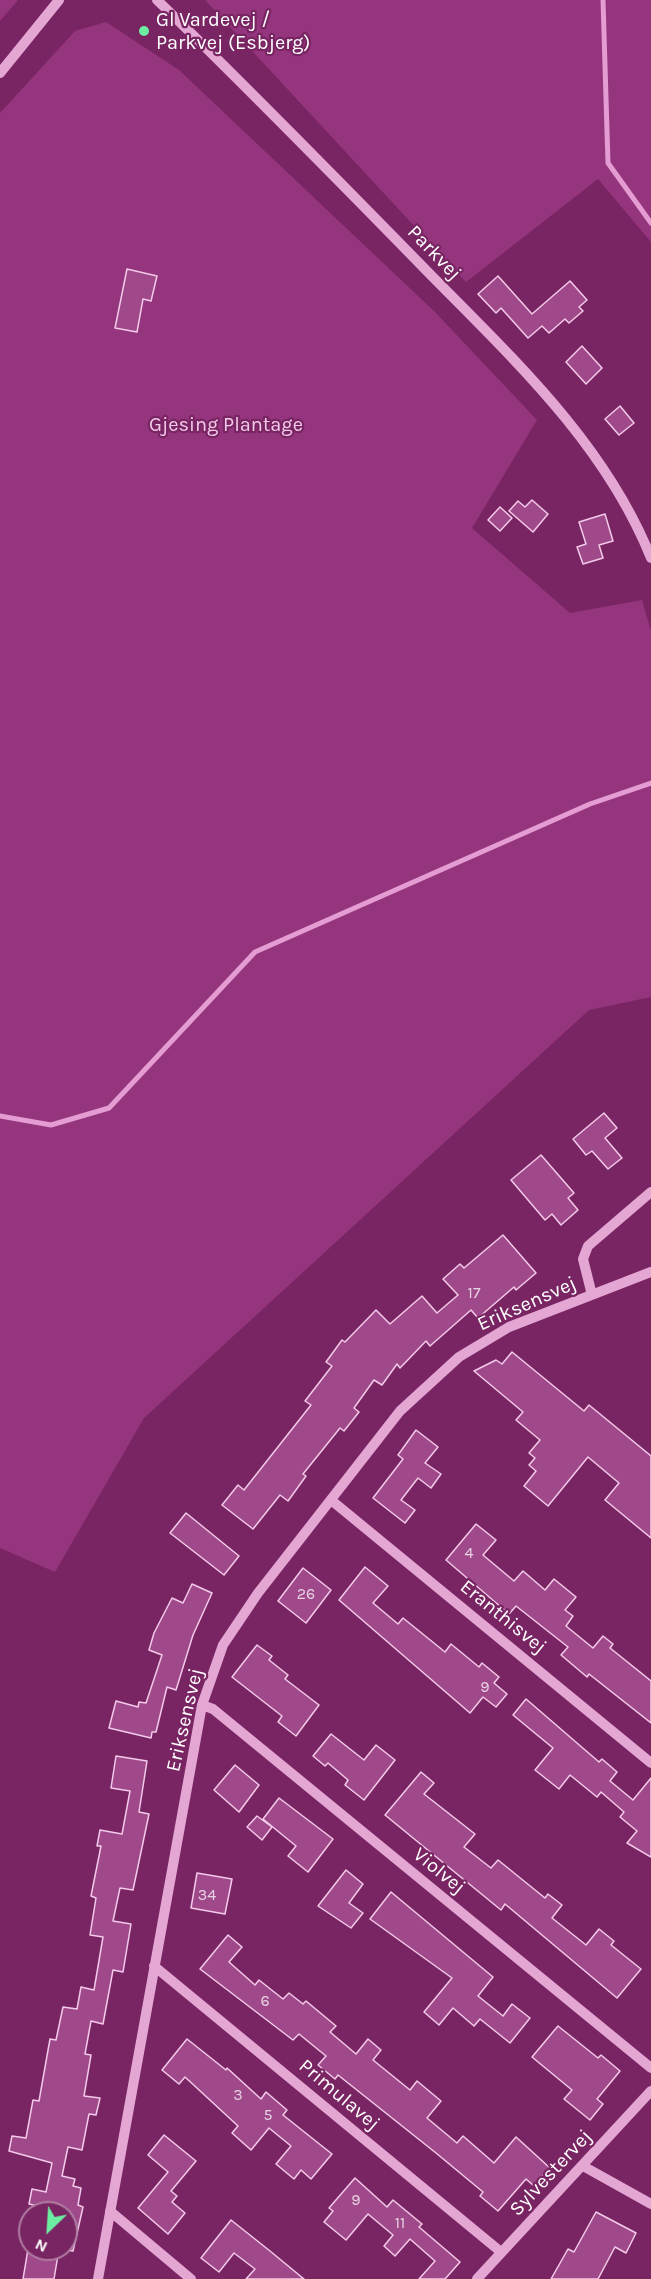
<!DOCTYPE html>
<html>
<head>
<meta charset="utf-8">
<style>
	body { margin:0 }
	#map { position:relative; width:651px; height:2279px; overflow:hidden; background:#7a2563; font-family:Karla,sans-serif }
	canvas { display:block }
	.north { position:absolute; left:18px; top:2201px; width:60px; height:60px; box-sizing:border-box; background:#7a2563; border:2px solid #af7ca1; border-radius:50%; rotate:205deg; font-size:16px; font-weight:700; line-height:24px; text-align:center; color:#fff }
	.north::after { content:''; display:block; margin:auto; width:21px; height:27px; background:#6ceda2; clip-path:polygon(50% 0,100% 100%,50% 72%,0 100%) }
</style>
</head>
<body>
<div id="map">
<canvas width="651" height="2279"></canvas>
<div class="north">N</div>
</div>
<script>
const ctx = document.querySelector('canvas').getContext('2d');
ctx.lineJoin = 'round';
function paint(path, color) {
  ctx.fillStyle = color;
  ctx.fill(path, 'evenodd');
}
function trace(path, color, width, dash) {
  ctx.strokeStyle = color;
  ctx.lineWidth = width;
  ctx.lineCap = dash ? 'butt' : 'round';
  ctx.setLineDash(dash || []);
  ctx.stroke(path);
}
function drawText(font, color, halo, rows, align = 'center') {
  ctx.font = font + ' Karla,sans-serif';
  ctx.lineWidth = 4.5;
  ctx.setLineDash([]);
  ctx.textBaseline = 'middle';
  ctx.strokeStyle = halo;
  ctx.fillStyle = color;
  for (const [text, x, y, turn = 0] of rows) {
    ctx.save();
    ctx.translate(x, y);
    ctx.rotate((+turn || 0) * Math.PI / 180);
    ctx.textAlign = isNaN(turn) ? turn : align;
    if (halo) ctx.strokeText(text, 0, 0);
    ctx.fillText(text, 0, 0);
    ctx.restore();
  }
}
paint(new Path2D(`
	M0 0H18L0 21Z
	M205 0H651V242L598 179 466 282Z
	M106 22 179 70 435 312 537 420 472 528 570 613 642 600 651 631V997L589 1010 144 1418 55 1572 0 1548V113L75 31Z`), '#95357d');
trace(new Path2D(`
	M603 0 608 163 651 223
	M0 1116 51 1125 109 1108 255 952 590 804 651 783`), '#e49cd3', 5);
const building = new Path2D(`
	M127 269 157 276 151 301 143 299 137 332 115 328Z
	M498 276 532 314 570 281 587 300 579 307 583 311 569 323 565 319 549 333 542 326 528 338 501 308 496 313 478 294Z
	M582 346 602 368 586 384 566 362Z
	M620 406 634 423 619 435 605 419Z
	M532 500 548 514 533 532 509 511 518 501 525 507Z
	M500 507 512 518 500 531 488 520Z
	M605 514 613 541 599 545 603 558 583 564 577 547 586 544 579 522Z
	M604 1113 617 1128 605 1138 622 1158 608 1169 592 1151 586 1155 573 1139Z
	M541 1155 574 1193 568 1198 578 1210 561 1225 552 1214 545 1220 511 1180Z
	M503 1235 536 1273 516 1290 514 1287 478 1318 471 1310 430 1346 426 1341 400 1368 397 1364 382 1385 374 1380 354 1408 359 1412 344 1431 340 1428 303 1474 306 1476 288 1501 280 1495 253 1529 222 1505 238 1485 244 1490 311 1405 305 1401 332 1366 326 1362 342 1340 345 1342 376 1310 390 1324 422 1296 437 1313 458 1295 443 1279 460 1264 464 1268Z
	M512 1352 584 1411 589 1405 651 1456V1538L605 1500 619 1483 588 1457 548 1506 524 1486 536 1471 529 1465 535 1458 529 1453 540 1440 516 1420 523 1412 474 1371 496 1360 502 1364Z
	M416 1430 438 1447 425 1463 441 1474 431 1488 418 1478 401 1500 415 1510 405 1523 373 1498 403 1459 398 1455Z
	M186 1513 239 1556 224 1575 170 1533Z
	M476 1524 496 1540 483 1555 514 1581 523 1571 545 1590 554 1579 576 1597 565 1610 573 1616 566 1626 593 1648 603 1636 613 1644 610 1648 651 1681V1723L589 1674 587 1677 561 1655 568 1647 516 1606 509 1614 446 1560Z
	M365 1567 388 1586 373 1603 398 1624 403 1618 445 1652 451 1644 479 1667 482 1663 499 1677 494 1683 507 1694 496 1707 483 1697 470 1713 339 1600Z
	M303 1568 331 1590 306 1623 278 1601Z
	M192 1584 212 1593 193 1635 176 1690 167 1687 156 1732H152L151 1738 109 1728 116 1701 138 1707 139 1702 146 1703 162 1655 149 1650 154 1633 172 1598 183 1603Z
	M257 1645 272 1656 269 1660 288 1675 285 1679 319 1705 296 1736 278 1722 282 1716 232 1677Z
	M526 1699 599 1762 602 1759 617 1772 610 1781 633 1800 651 1778V1857L627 1843 637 1831 620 1817 624 1812 601 1792 597 1797 570 1775 559 1789 535 1770 553 1748 513 1715Z
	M331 1734 364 1760 376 1745 395 1760 364 1800 345 1785 348 1780 328 1763 325 1766 313 1756Z
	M116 1756 147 1761 139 1812 149 1814 133 1890 120 1888 113 1921 131 1924 123 1972 113 1970 103 2024 91 2021 85 2054 91 2055 84 2096 100 2098 96 2115 89 2114 82 2150 68 2147 62 2176 75 2179 73 2186 81 2188 78 2205 83 2207 73 2251 66 2250V2212L29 2204 32 2189 46 2192 52 2163 9 2151 12 2136 26 2138 33 2100 39 2101 50 2039 56 2040 63 2007 77 2009 81 1987 94 1990 103 1937 90 1935 96 1898 91 1896 101 1846H97L100 1830 122 1834 130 1791 111 1788Z
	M235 1765 259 1785 239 1812 214 1790Z
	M421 1772 434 1783 424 1794 475 1834 464 1847 491 1868 498 1860 545 1898 548 1894 562 1905 552 1918 586 1945 599 1929 614 1941 611 1945 641 1969 617 1998 505 1904 501 1910 385 1815Z
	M279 1798 333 1839 308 1872 288 1856 296 1846 263 1819Z
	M257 1816 272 1827 262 1840 247 1827Z
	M346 1870 363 1884 349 1903 363 1913 351 1928 318 1906Z
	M197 1873 232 1879 225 1914 191 1908Z
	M391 1892 493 1977 478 1996 503 2016 512 2004 530 2018 510 2043 480 2019 474 2026 453 2008 439 2025 424 2012 452 1978 370 1919Z
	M228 1935 242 1947 229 1962 255 1985 259 1980 283 1999 289 1993 303 2004 306 2001 336 2026 330 2032 356 2054 368 2039 381 2050 373 2060 410 2090 417 2081 441 2101 427 2118 457 2143 463 2136 494 2163 516 2137 550 2168 534 2186 526 2179 498 2211 480 2196 483 2192 436 2153 338 2075 335 2079 318 2065 326 2056 299 2034 293 2040 200 1969Z
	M558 2026 598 2058 601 2055 620 2071 597 2099 603 2104 590 2120 564 2099 572 2090 532 2057Z
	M187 2039 226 2070 227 2068 261 2099 266 2092 287 2110 283 2115 332 2154 311 2179 301 2170 294 2179 276 2164 291 2146 269 2128 251 2150 232 2133 238 2126 185 2077 179 2084 162 2070Z
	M164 2135 196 2161 171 2191 177 2196 172 2202 185 2213 168 2234 138 2208 168 2172 148 2155Z
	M355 2178 387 2207 393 2200 422 2224 419 2227 460 2262 445 2279H419L435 2261 410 2239 395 2256 384 2246 393 2235 368 2214 346 2240 324 2222 333 2211 329 2208Z
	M596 2212 636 2233 626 2253 615 2247 598 2279H551L568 2249 574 2252Z
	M231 2220 270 2251 304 2279H246L255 2269 234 2253 219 2272 201 2258Z
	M28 2249H59L54 2279H23Z`);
paint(building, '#a0498a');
trace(building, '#f3cae9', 1.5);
trace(new Path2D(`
	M157 0C247 87 335 177 423 267 510 356 604 441 651 558
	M0 73 59 0
	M592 1295 583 1259 588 1246 651 1192
	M331 1500 651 1763
	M202 1705 213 1709 651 2068
	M154 1966 501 2252
	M583 2166 651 2204
	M110 2211 191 2279
	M98 2279 202 1705 223 1645 258 1593 400 1411 459 1357 509 1327 651 1272
	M477 2279 651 2091`), '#e4a7d4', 10);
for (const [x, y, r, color] of [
	[144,31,6,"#6ceda2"]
]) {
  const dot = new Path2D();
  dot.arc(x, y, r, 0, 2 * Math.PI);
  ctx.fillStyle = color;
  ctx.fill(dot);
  trace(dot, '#7a2563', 2);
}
drawText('16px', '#e7d2e2', null, [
	["17",474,1293],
	["4",469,1553],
	["26",306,1594],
	["9",485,1687],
	["34",207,1895],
	["6",265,2001],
	["3",238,2095],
	["5",268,2115],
	["9",356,2200],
	["11",400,2223]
]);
drawText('20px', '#fff', '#7a2563', [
	["Gl Vardevej /",156,20],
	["Parkvej (Esbjerg)",156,43]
], 'left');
drawText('20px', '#fff', '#7a2563', [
	["Parkvej",434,253,46],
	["Eriksensvej",527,1304,-24],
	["Eranthisvej",503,1617,39],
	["Eriksensvej",185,1720,-77],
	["Violvej",439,1871,39],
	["Primulavej",339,2095,40],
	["Sylvestervej",551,2173,-47]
]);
drawText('20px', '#f3cae9', '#7a2563', [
	["Gjesing Plantage",226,425]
]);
</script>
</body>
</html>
